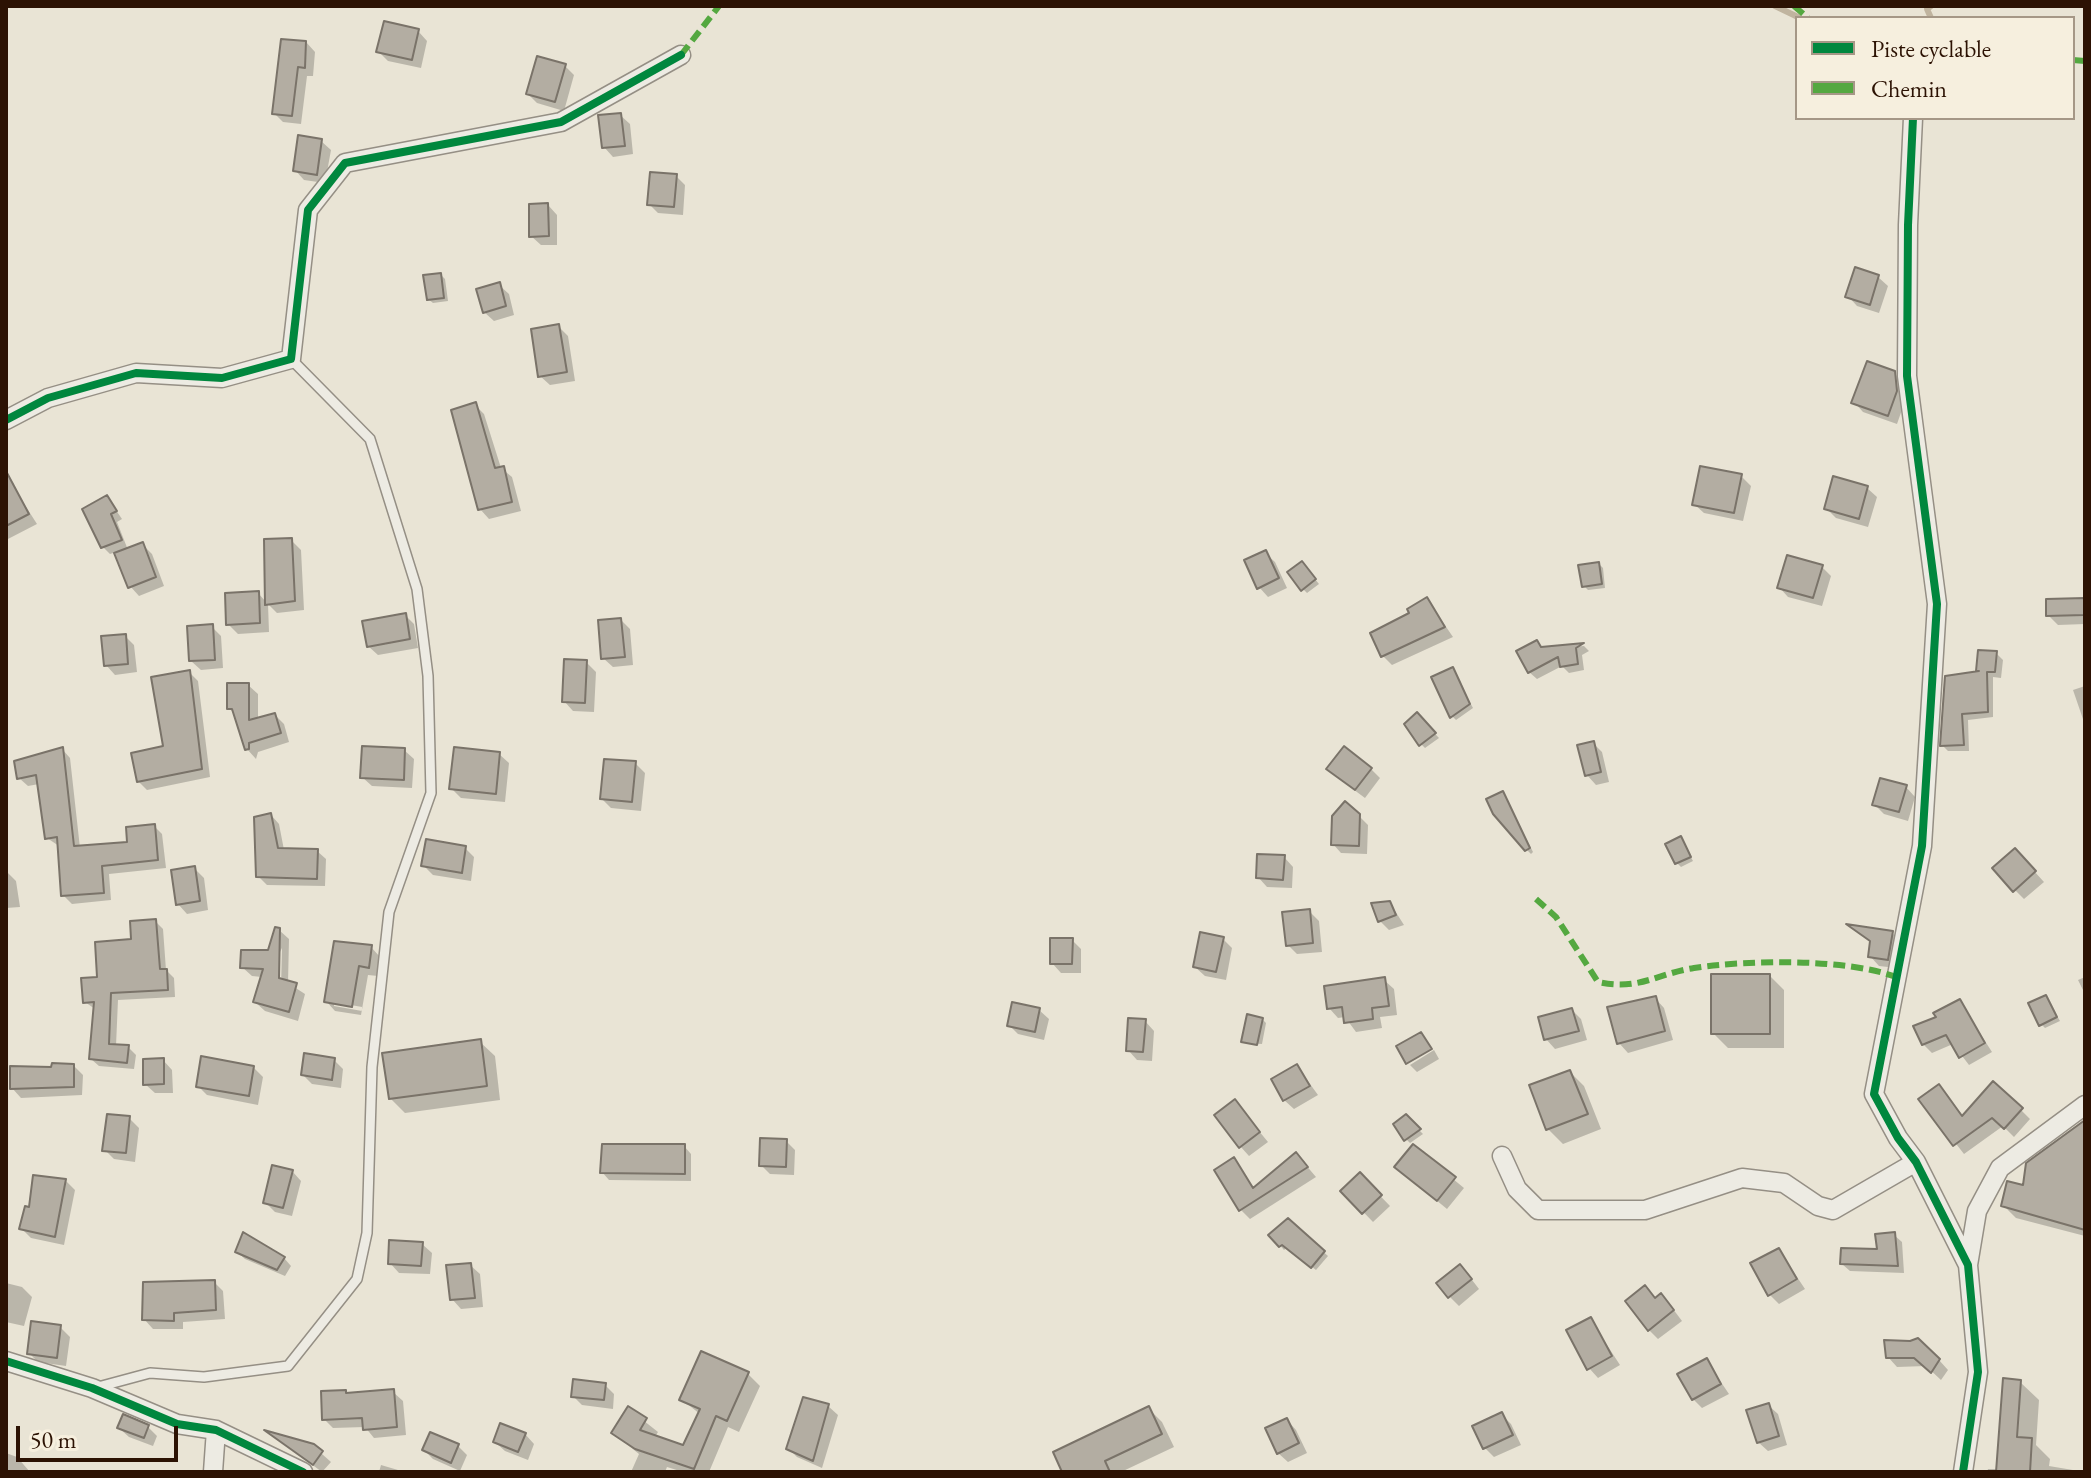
<!DOCTYPE html>
<html>
<head>
<meta charset="utf-8">
<style>
	body { margin:0 }
	#map { position:relative; width:2091px; height:1478px; overflow:hidden; background:#e9e4d5; font-family:"EB Garamond",serif }
	canvas { display:block }
	.frame { position:absolute; inset:0; border:8px solid #2c1203; pointer-events:none }
	.legend { position:absolute; left:1795px; top:16px; width:280px; height:104px; box-sizing:border-box; background:#f6efde; border:2px solid #a59786; margin:0; padding:10px 14px; list-style:none; font-size:24px; color:#2c1203 }
	.legend li { display:flex; align-items:center; gap:16px; height:40px }
	.legend b { width:40px; border:2px solid #a59786 }
	.scale { position:absolute; left:16px; top:1426px; width:162px; height:36px; box-sizing:border-box; border:4px solid #2c1203; border-top:0; padding-left:10px; font-size:24px; line-height:28px; white-space:nowrap; color:#2c1203; -webkit-text-stroke:6px #f6efde; paint-order:stroke }
</style>
</head>
<body>
<div id="map">
<canvas width="2091" height="1478"></canvas>
<div class="frame"></div>
<ul class="legend">
<li><b style="height:10px;background:#00873e"></b>Piste cyclable</li>
<li><b style="height:10px;background:#54a840"></b>Chemin</li>
</ul>
<div class="scale">50 m</div>
</div>
<script>
const ctx = document.querySelector('canvas').getContext('2d');
ctx.lineJoin = 'round';
function paint(path, color) {
  ctx.fillStyle = color;
  ctx.fill(path, 'evenodd');
}
function trace(path, color, width, dash) {
  ctx.strokeStyle = color;
  ctx.lineWidth = width;
  ctx.lineCap = dash ? 'butt' : 'round';
  ctx.setLineDash(dash || []);
  ctx.stroke(path);
}
paint(new Path2D(`
	M418 31 427 41 421 68 388 61 379 52Z
	M306 42 315 52 313 76H307L301 124 283 122 274 113Z
	M565 66 574 75 564 111 537 103 528 94Z
	M620 115 630 124 633 154 613 157 604 147Z
	M321 141 331 150 325 183 304 180 295 170Z
	M676 176 685 185 683 215 658 213 649 204Z
	M548 205 557 215V245H541L531 236Z
	M441 275 445 279 448 301 433 303 428 299Z
	M1878 277 1888 286 1879 313 1857 306 1848 296Z
	M499 285 509 294 514 315 494 321 484 312Z
	M559 327 568 336 575 381 550 385 540 376Z
	M1894 373 1904 383 1905 401 1897 424 1863 412 1854 402Z
	M475 405 484 414 501 468 512 477 521 511 489 519 480 509Z
	M1741 476 1751 486 1743 521 1704 513 1694 504Z
	M12 485 37 524 6 540V488Z
	M1867 488 1877 497 1868 527 1836 518 1826 508Z
	M107 497 122 519 117 522 128 550 142 544 152 554 164 586 139 596 130 586 116 552 110 554 103 547Z
	M291 540 301 550 304 610 277 613 268 604 269 632 238 634 228 624 258 593 267 603Z
	M1265 553 1275 562 1287 588 1268 597 1259 587Z
	M1599 564 1603 568 1605 588 1588 590 1584 586Z
	M1822 567 1831 576 1822 606 1788 597 1779 587Z
	M1306 568 1319 584 1307 593 1303 589Z
	M1427 599 1453 637 1392 665 1383 656Z
	M2085 601V624L2058 625 2048 615Z
	M405 615 414 624 418 648 378 655 368 646Z
	M621 620 630 629 633 665 613 667 603 658Z
	M212 627 221 636 223 668 201 670 191 661Z
	M125 636 134 645 137 672 115 675 106 665Z
	M1584 646 1589 651 1582 655 1584 670 1569 673 1562 666 1537 679 1529 672 1543 649Z
	M1996 653 2003 660 2001 678 1993 677V717L1968 720 1969 751H1948L1942 745 1981 673 1978 670Z
	M586 662 596 672 594 712 573 711 564 701Z
	M1452 669 1473 708 1456 720 1452 716Z
	M189 672 198 681 210 777 147 790 138 781 165 748Z
	M248 685 258 694V720L275 715 284 724 289 742 258 752 256 759 247 749 237 716 229 708Z
	M2085 686V725L2073 690Z
	M1417 715 1439 738 1425 748 1421 744Z
	M1593 743 1602 752 1609 782 1596 785 1587 775Z
	M62 749 70 758 80 848 130 844 154 826 162 834 166 868 109 874 111 900 72 904 63 895 59 846 47 838 39 784 28 786 19 778Z
	M404 750 414 759 412 788 372 786 362 777Z
	M499 754 509 763 505 802 461 798 451 788Z
	M635 763 645 773 641 811 611 808 602 799Z
	M1371 769 1380 778 1365 798 1338 778Z
	M1906 787 1915 797 1908 821 1884 814 1875 805Z
	M1506 798 1533 852 1531 854 1527 850Z
	M271 815 279 824 284 850 317 851 326 859 325 886 267 885 258 876Z
	M1358 815 1368 825 1367 854 1341 853 1333 844Z
	M1681 839 1693 861 1681 867 1677 863Z
	M465 848 474 857 471 881 433 875 423 865Z
	M1284 857 1293 867 1292 888 1267 887 1258 877Z
	M2024 860 2044 882 2024 899 2015 890Z
	M194 868 204 878 208 910 187 914 178 904Z
	M6 871 16 881 20 907 6 908Z
	M1390 903 1404 925 1389 930 1380 921Z
	M1309 911 1319 921 1322 952 1297 954 1288 945Z
	M155 921 163 929 166 970 174 978 175 997 118 1000 116 1046 128 1047 136 1055 134 1069 99 1066 91 1059 95 1009 85 1002 100 979Z
	M1852 927 1892 933 1902 942 1897 968 1879 966 1870 956 1872 943Z
	M279 930 289 939 288 983 305 994 298 1021 265 1011 255 1002 262 977 252 976 242 967 270 952ZM282 948 281 988H277L278 956Z
	M1223 939 1232 948 1226 980 1205 976 1195 967Z
	M1072 940 1081 949V973H1061L1052 963Z
	M371 947 380 957 378 976 368 975 361 1015 335 1011 326 1001ZM334 1002 362 1007V1011L334 1006Z
	M1770 976 1784 990V1048H1728L1713 1033Z
	M2085 977V994L2078 980Z
	M1384 980 1394 989 1397 1015 1380 1017 1382 1028 1356 1032 1345 1017 1338 1018 1329 1008Z
	M2046 997 2060 1021 2045 1028 2041 1024Z
	M1655 998 1664 1008 1673 1040 1628 1053 1619 1043Z
	M1960 1002 1992 1052 1969 1065 1953 1044 1932 1053 1923 1044 1939 1018Z
	M1039 1010 1049 1019 1044 1040 1018 1034 1009 1025Z
	M1572 1010 1581 1019 1587 1040 1555 1049 1546 1039Z
	M1262 1019 1266 1023 1262 1044 1246 1043Z
	M1145 1021 1154 1031 1152 1061 1137 1060 1128 1050Z
	M480 1042 495 1056 500 1100 405 1113 390 1098Z
	M1434 1050 1439 1059 1417 1072 1410 1065Z
	M163 1060 172 1070 173 1093H155L145 1084Z
	M334 1060 343 1069 341 1088 312 1084 303 1075Z
	M74 1066 83 1075 82 1095 21 1098 12 1088V1068Z
	M1297 1066 1318 1095 1294 1109 1284 1100Z
	M254 1068 263 1077 258 1105 207 1095 198 1086Z
	M1570 1072 1584 1086 1601 1129 1563 1144 1548 1129Z
	M1939 1086 1964 1117 2021 1110 2030 1119 2014 1137 2003 1126 1964 1154 1921 1099Z
	M1235 1102 1268 1142 1249 1156 1240 1146Z
	M1406 1117 1423 1134 1410 1143 1406 1139Z
	M129 1118 139 1128 135 1162 114 1159 105 1150Z
	M2085 1123V1236L2016 1218 2003 1205Z
	M786 1141 795 1150 794 1175 770 1174 761 1165Z
	M684 1146 691 1154V1181L609 1180 602 1172Z
	M1413 1146 1464 1188 1447 1209 1396 1167Z
	M1234 1160 1255 1189 1305 1164 1316 1177 1250 1219 1241 1210Z
	M292 1171 301 1181 292 1216 275 1212 265 1202Z
	M1360 1175 1390 1206 1373 1222 1343 1191Z
	M65 1180 75 1190 64 1245 31 1238 22 1229 31 1209Z
	M1288 1221 1328 1256 1316 1270 1287 1247 1284 1250 1271 1235Z
	M1894 1235 1902 1242 1904 1273 1850 1271 1842 1264 1879 1251Z
	M422 1244 432 1253 430 1274 399 1273 390 1263Z
	M1779 1250 1805 1289 1779 1304 1769 1294Z
	M237 1252 284 1258 291 1266 285 1276 245 1259Z
	M470 1265 480 1274 483 1307 461 1309 452 1299Z
	M1469 1276 1479 1289 1459 1306 1450 1297Z
	M214 1282 223 1291 225 1319 183 1322V1329H153L144 1319Z
	M6 1283 22 1287 32 1297 24 1326 6 1322Z
	M1670 1305 1682 1321 1658 1339 1649 1330Z
	M1590 1319 1620 1365 1598 1378 1589 1368Z
	M60 1327 70 1337 66 1366 38 1362 29 1353Z
	M1887 1342 1939 1360 1948 1370 1941 1380 1926 1366 1897 1367 1888 1357Z
	M1706 1360 1729 1394 1702 1408 1693 1399Z
	M748 1374 760 1386 739 1432 728 1427 709 1472H683L667 1467 665 1472H631L639 1454 613 1433 629 1409 658 1432 655 1437 684 1447 700 1414 681 1399Z
	M2020 1382 2039 1400 2036 1445 2050 1459 2049 1466 2085 1472H1987L1988 1469H1998Z
	M605 1385 614 1394 613 1409 582 1405 573 1396Z
	M345 1392 348 1395 393 1392 403 1401 406 1435 374 1438 365 1427 333 1428 324 1419Z
	M1768 1405 1778 1414 1787 1445 1768 1451 1758 1442Z
	M828 1406 838 1415 822 1468 797 1457 788 1448Z
	M1149 1409 1162 1422 1174 1447 1121 1472H1065Z
	M1501 1414 1511 1424 1521 1445 1494 1457 1485 1448Z
	M1287 1420 1296 1430 1307 1453 1288 1462 1278 1453Z
	M148 1427 157 1436 153 1446 129 1437 119 1428Z
	M271 1434 313 1446 331 1462 322 1472Z
	M525 1434 534 1444 528 1460 505 1451 495 1442Z
	M458 1446 467 1455 460 1471 433 1459 424 1450Z
	M6 1453 17 1457 30 1472H6Z
	M381 1465 398 1470 400 1472H379Z`), '#0003');
trace(new Path2D(`
	M1775 6 1800 18
	M1931 6 1927 9 1931 18`), '#c0b49f', 6);
const building = new Path2D(`
	M384 21 419 29 412 60 376 52Z
	M281 39 306 41 305 68 298 67 292 116 272 114Z
	M537 56 566 64 555 102 526 94Z
	M621 113 625 146 602 148 598 115Z
	M298 135 322 139 317 175 293 171Z
	M650 172 677 174 674 207 647 205Z
	M548 203 549 236 529 237V204Z
	M1855 267 1879 275 1870 305 1845 297Z
	M441 273 444 298 427 300 423 275Z
	M500 282 506 306 483 313 476 289Z
	M559 324 567 372 538 377 531 329Z
	M1867 361 1895 371 1897 391 1888 416 1851 403Z
	M476 402 495 468 504 466 512 502 478 510 451 410Z
	M1700 466 1742 474 1734 513 1692 505Z
	M6 471 29 514 6 526Z
	M1833 476 1868 486 1859 519 1824 509Z
	M107 495 117 511 111 514 122 540 101 548 82 509Z
	M292 538 295 601 265 605 264 539Z
	M143 542 156 577 128 588 114 553Z
	M1266 550 1279 578 1257 589 1244 560Z
	M1787 555 1823 565 1813 598 1777 588Z
	M1302 561 1316 579 1301 591 1287 572Z
	M1599 562 1602 584 1582 587 1578 565Z
	M259 591 260 623 226 625 225 593Z
	M1427 597 1445 627 1381 657 1370 633 1409 613 1407 609Z
	M2085 598V615L2046 616V599Z
	M406 613 410 639 367 647 362 621Z
	M621 618 625 657 601 659 598 620Z
	M213 624 215 660 189 661 187 626Z
	M126 634 128 664 104 666 101 636Z
	M1537 640 1541 647 1584 643 1576 648 1578 664 1560 667 1558 657 1528 673 1516 651Z
	M1978 650 1997 651 1995 672H1987L1988 712 1962 714 1964 745 1940 746 1945 676 1979 671H1976Z
	M564 659 587 660 585 703 562 702Z
	M1453 667 1470 704 1450 718 1431 677Z
	M190 670 202 769 137 782 131 753 163 746 151 677Z
	M227 683H249V720L275 713 281 733 249 743V749L245 750 232 709H227Z
	M1417 712 1436 733 1419 746 1404 724Z
	M1594 741 1601 772 1585 776 1577 745Z
	M362 746 405 748 404 780 360 778Z
	M1344 746 1372 768 1355 790 1326 769Z
	M63 747 74 846 127 842 126 827 155 824 158 860 102 866 104 893 61 896 57 837 45 839 36 775 17 779 14 761Z
	M454 747 500 752 496 794 449 789Z
	M604 759 636 761 632 802 600 799Z
	M1880 778 1907 785 1899 812 1872 805Z
	M1503 791 1530 848 1525 851 1493 814 1486 799Z
	M1345 801 1360 814 1359 846 1331 845 1332 816Z
	M271 813 278 848 318 849 317 879 256 877 254 817Z
	M1681 836 1691 857 1675 864 1665 844Z
	M426 839 466 846 462 873 421 866Z
	M2015 848 2036 871 2013 892 1992 868Z
	M1257 854 1285 855 1283 880 1256 878Z
	M195 866 200 901 176 905 171 870Z
	M1390 901 1396 915 1378 922 1371 903Z
	M1310 909 1313 943 1286 946 1282 912Z
	M156 919 160 969H167L168 990 111 993 109 1044 129 1045 127 1063 89 1059 94 1002 83 1003 81 978 97 977 95 942 131 939 130 921Z
	M1846 924 1893 931 1888 960 1868 957 1870 941Z
	M275 927 280 928 279 978 297 983 289 1012 253 1002 263 969 240 968 241 950H268Z
	M1200 932 1224 937 1216 972 1193 967Z
	M1050 938H1073L1072 964H1050Z
	M334 941 372 945 369 968 359 966 352 1007 324 1002Z
	M1711 974H1770V1034H1711Z
	M1385 977 1389 1006 1372 1008 1373 1019 1344 1023 1342 1007 1327 1009 1324 986Z
	M2046 995 2057 1017 2039 1026 2028 1003Z
	M1656 996 1665 1031 1617 1044 1607 1007Z
	M1960 999 1985 1043 1959 1058 1946 1035 1922 1045 1913 1026 1936 1017 1933 1013Z
	M1012 1002 1040 1008 1035 1032 1007 1026Z
	M1572 1008 1579 1031 1544 1040 1538 1017Z
	M1247 1014 1263 1018 1257 1045 1241 1042Z
	M1128 1018 1146 1019 1143 1052 1126 1051Z
	M1421 1032 1432 1049 1406 1064 1396 1046Z
	M481 1039 487 1086 389 1099 382 1053Z
	M304 1053 335 1058 332 1080 301 1075Z
	M201 1056 254 1066 249 1096 196 1087Z
	M164 1058V1084L143 1085V1059Z
	M52 1063 74 1064V1087L10 1089V1066L51 1067Z
	M1297 1064 1310 1086 1283 1101 1271 1079Z
	M1570 1070 1588 1114 1546 1130 1529 1085Z
	M1993 1081 2023 1108 2004 1129 1992 1118 1953 1146 1918 1099 1939 1084 1962 1116Z
	M1235 1099 1260 1132 1239 1148 1214 1115Z
	M107 1114 130 1116 126 1153 102 1151Z
	M1406 1114 1421 1129 1404 1141 1393 1124Z
	M2085 1120V1230L2001 1206 2007 1181 2023 1185 2026 1163Z
	M760 1138 787 1139 786 1167 759 1166Z
	M602 1144H685V1174L600 1173Z
	M1413 1144 1456 1177 1437 1201 1394 1167Z
	M1296 1152 1308 1167 1239 1211 1214 1170 1234 1157 1253 1188Z
	M272 1165 293 1170 283 1208 263 1203Z
	M1360 1172 1382 1195 1362 1214 1340 1191Z
	M33 1175 66 1179 55 1237 19 1229 25 1206 29 1207Z
	M1288 1218 1325 1251 1311 1268 1282 1245 1279 1247 1268 1235Z
	M243 1232 285 1257 277 1270 235 1252Z
	M1895 1232 1898 1266 1840 1264 1841 1248 1877 1249 1875 1234Z
	M389 1240 423 1242 421 1266 388 1264Z
	M1779 1248 1797 1279 1768 1296 1750 1263Z
	M471 1263 475 1298 450 1300 446 1265Z
	M1460 1264 1472 1279 1448 1298 1436 1283Z
	M215 1280 216 1310 174 1313V1321L142 1320 143 1282Z
	M1645 1285 1655 1298 1661 1293 1674 1310 1648 1331 1625 1301Z
	M1591 1317 1612 1356 1587 1370 1566 1330Z
	M31 1321 61 1325 57 1358 27 1354Z
	M1918 1338 1940 1359 1931 1373 1914 1358H1886L1884 1340 1910 1341Z
	M701 1351 749 1372 727 1421 716 1416 694 1469 635 1449 611 1433 628 1406 647 1418 640 1430 683 1445 700 1409 679 1400Z
	M1707 1358 1721 1384 1692 1400 1677 1374Z
	M2003 1378 2021 1380 2017 1437 2032 1438 2030 1472H1996Z
	M573 1379 606 1383 604 1400 571 1397Z
	M394 1389 397 1427 363 1430 362 1418 322 1420 321 1391 346 1390V1393Z
	M803 1397 829 1404 813 1461 786 1449Z
	M1769 1403 1779 1436 1757 1443 1746 1410Z
	M1149 1406 1162 1434 1105 1461 1110 1472H1062L1053 1452Z
	M1502 1412 1513 1435 1483 1449 1472 1426Z
	M123 1414 149 1425 144 1438 117 1428Z
	M1287 1418 1299 1443 1277 1454 1265 1428Z
	M500 1423 526 1433 518 1452 493 1442Z
	M264 1430 314 1444 323 1451 313 1465Z
	M430 1432 459 1444 451 1463 422 1450Z`);
paint(building, '#b3ada2');
trace(building, '#7a7369', 2);
const service = new Path2D(`
	M98 1387 150 1373 204 1377 288 1366 357 1279 367 1233 372 1067 389 912 431 793 428 676 417 589 370 439 291 359`);
const minor = new Path2D(`
	M1913 118 1908 225 1907 376 1937 604 1922 846 1874 1094 1898 1138 1916 1162 1968 1265 1978 1372 1963 1472
	M6 420 48 398 136 373 222 378 291 359 308 210 345 163 561 122 681 55
	M1502 1156 1517 1189 1538 1210H1645L1742 1178 1784 1183 1818 1206 1833 1210 1916 1162
	M1968 1265 1977 1211 2000 1168 2085 1105
	M6 1361 92 1388 177 1424 216 1430 303 1472
	M213 1472 216 1430`);
trace(service, '#958f85', 12);
trace(minor, '#958f85', 21);
trace(service, '#edebe3', 9);
trace(minor, '#edebe3', 18);
trace(new Path2D(`
	M1794 6 1808 18
	M681 55 719 6
	M2073 60 2085 61
	M1536 899 1556 917 1598 982C1638 991 1656 974 1694 968 1748 960 1845 958 1896 977`), '#54a840', 6, [12, 6]);
trace(new Path2D(`
	M1913 118 1908 225 1907 376 1937 604 1922 846 1874 1094 1898 1138 1916 1162 1968 1265 1978 1372 1963 1472
	M6 420 48 398 136 373 222 378 291 359 308 210 345 163 561 122 681 55
	M6 1361 92 1388 177 1424 216 1430 303 1472`), '#00873e', 8);
</script>
</body>
</html>
